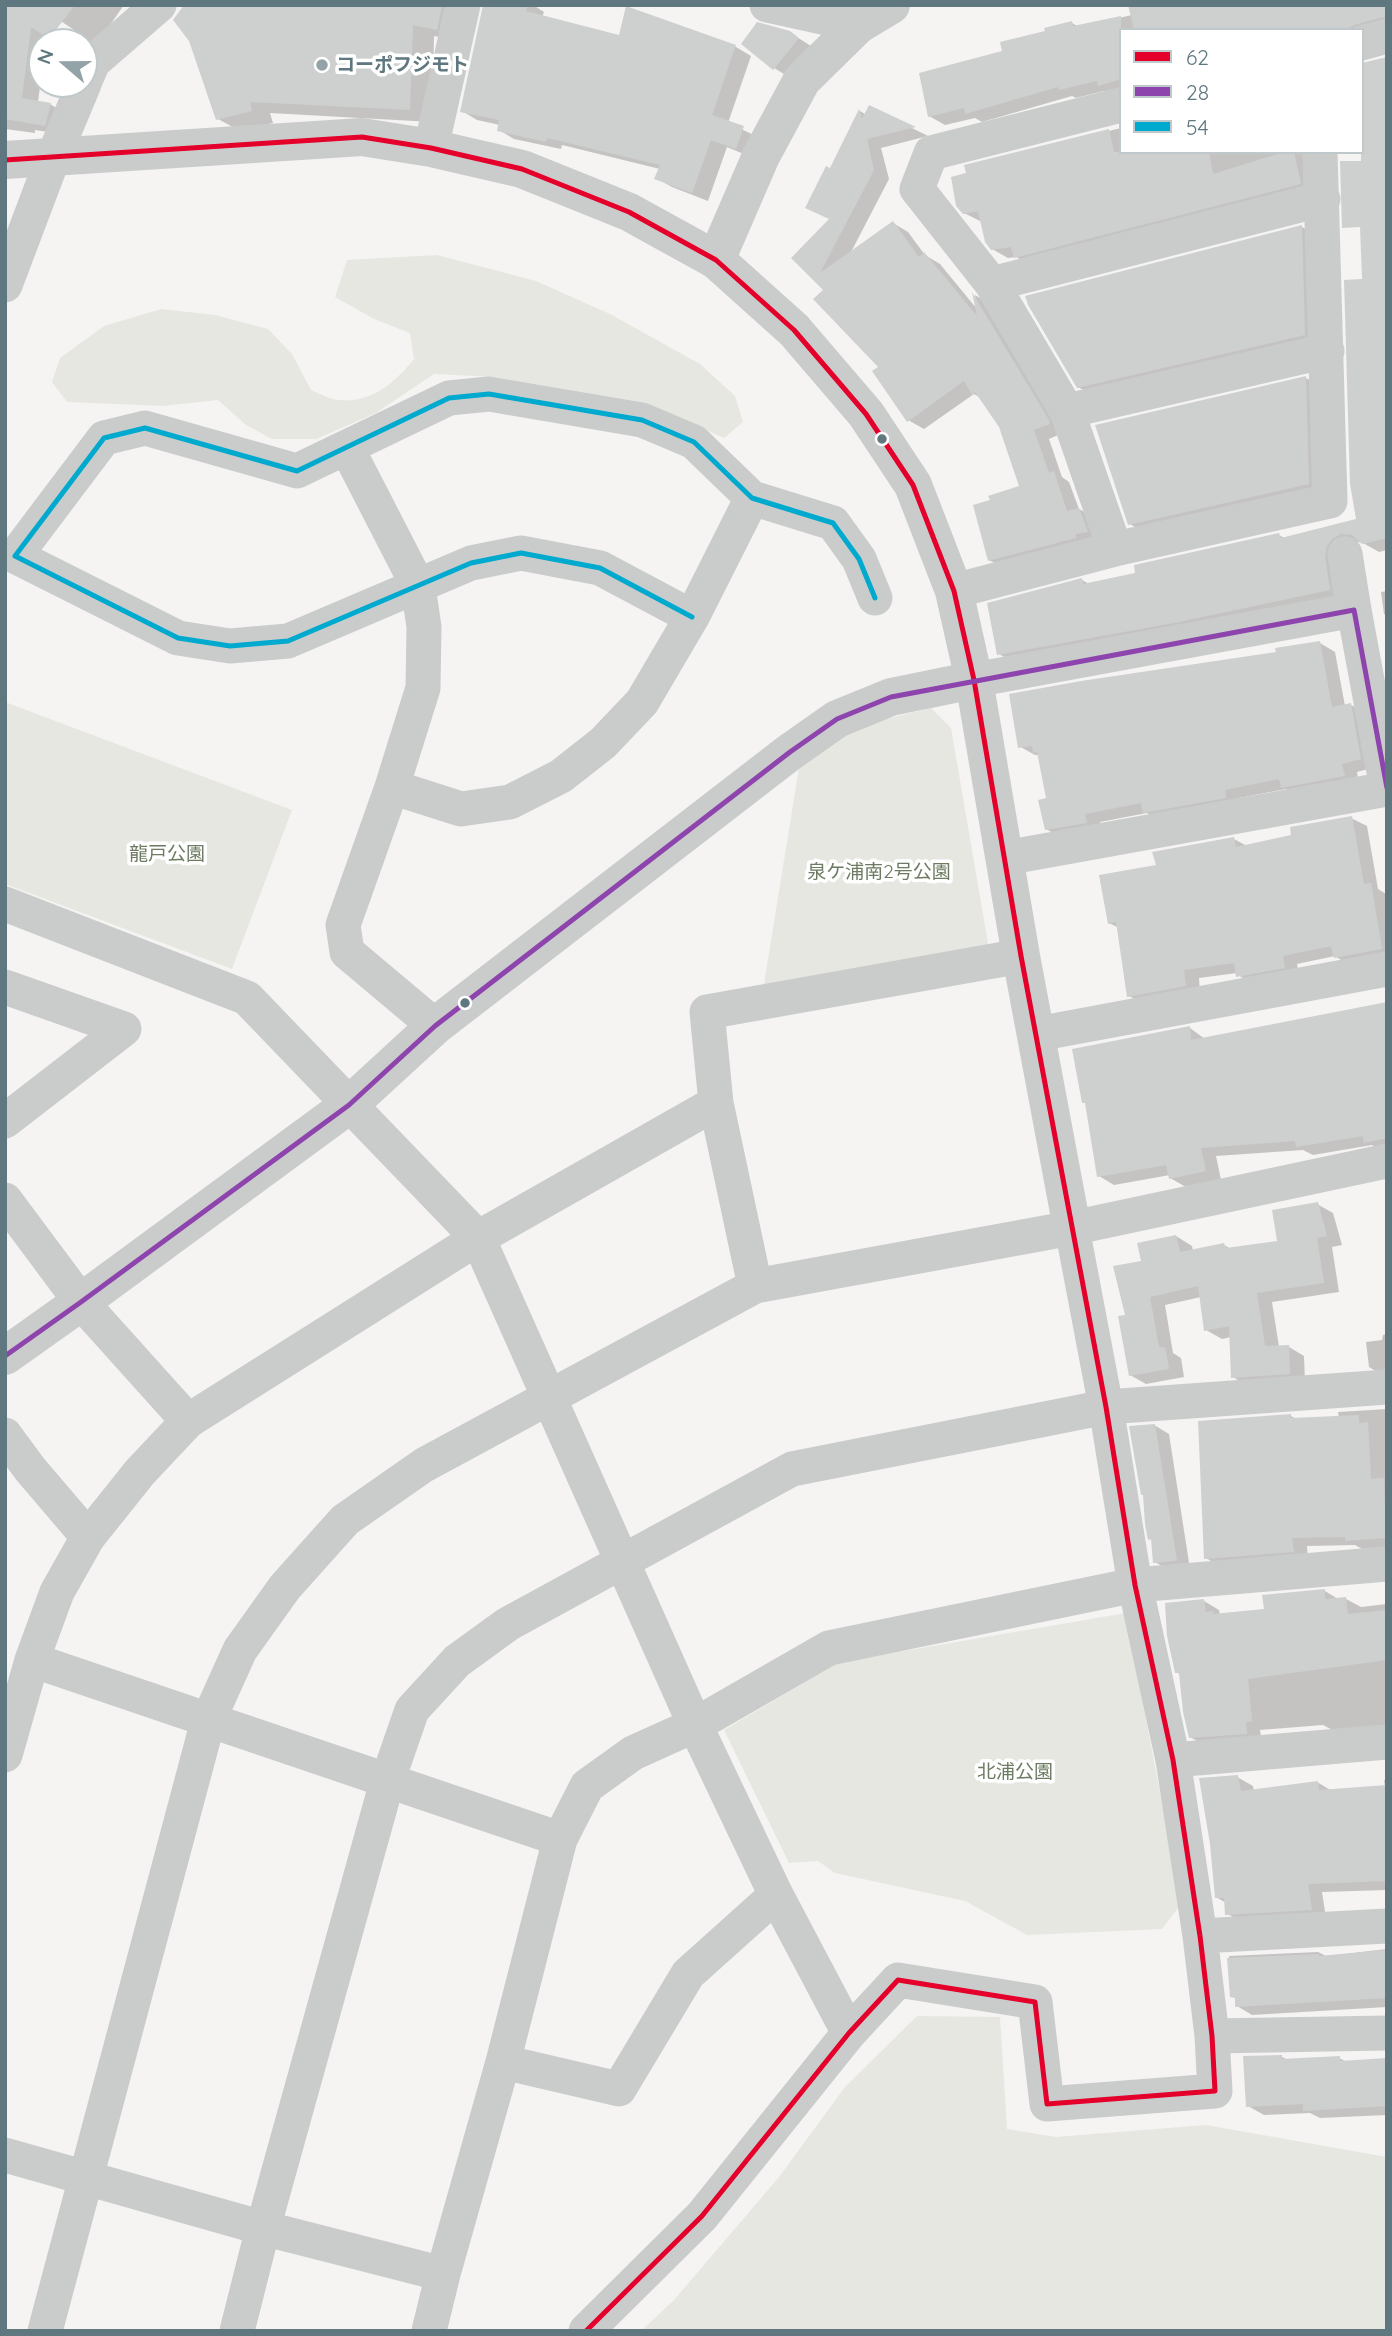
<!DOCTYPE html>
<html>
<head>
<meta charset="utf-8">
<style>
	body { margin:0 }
	#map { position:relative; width:1392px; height:2336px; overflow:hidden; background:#f5f4f3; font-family:Quicksand,sans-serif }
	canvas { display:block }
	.frame { position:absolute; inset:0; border:7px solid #5f777e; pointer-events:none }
	.legend { position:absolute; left:1119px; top:28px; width:245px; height:126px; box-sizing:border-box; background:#fff; border:2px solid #bfc9cb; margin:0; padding:9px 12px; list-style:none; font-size:21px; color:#5f777e }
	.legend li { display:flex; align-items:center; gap:14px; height:35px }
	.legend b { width:35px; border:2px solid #bfc9cb }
	.north { position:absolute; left:28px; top:28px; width:70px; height:70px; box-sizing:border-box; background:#fff; border:2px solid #bfc9cb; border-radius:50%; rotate:290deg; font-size:19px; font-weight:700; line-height:28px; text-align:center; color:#5f777e }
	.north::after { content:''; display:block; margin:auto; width:24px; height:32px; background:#94a3a7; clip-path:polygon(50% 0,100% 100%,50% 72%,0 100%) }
</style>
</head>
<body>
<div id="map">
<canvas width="1392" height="2336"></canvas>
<div class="frame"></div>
<ul class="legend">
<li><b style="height:9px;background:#e4002b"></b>62</li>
<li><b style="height:9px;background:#8e44ad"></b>28</li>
<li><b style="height:9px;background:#00a9ce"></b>54</li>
</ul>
<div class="north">N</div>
</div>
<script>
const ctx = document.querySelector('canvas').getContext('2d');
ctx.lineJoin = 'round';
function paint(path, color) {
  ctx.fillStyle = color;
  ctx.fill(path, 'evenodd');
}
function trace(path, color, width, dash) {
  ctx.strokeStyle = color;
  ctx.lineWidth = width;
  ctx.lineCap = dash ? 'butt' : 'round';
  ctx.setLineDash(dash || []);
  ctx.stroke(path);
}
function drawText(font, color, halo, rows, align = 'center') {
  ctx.font = font + ' Quicksand,"Noto Sans JP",sans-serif';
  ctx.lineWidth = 7;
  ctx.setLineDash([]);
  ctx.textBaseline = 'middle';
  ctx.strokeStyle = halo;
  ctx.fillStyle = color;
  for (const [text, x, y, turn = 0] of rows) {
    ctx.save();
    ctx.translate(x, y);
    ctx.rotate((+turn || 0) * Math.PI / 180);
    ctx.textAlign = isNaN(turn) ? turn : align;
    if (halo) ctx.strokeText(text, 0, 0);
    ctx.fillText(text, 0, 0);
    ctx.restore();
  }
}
paint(new Path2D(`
	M437 255 536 281 610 314 700 364 735 396 743 422 724 438 646 403 495 377 434 374 376 413 316 439H272L246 425 218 400 163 406 67 402 52 382 60 358 104 326 161 309 215 315 268 329 292 354 311 390C319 393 329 399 338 400 370 404 395 383 414 359L410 333 374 319 335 297 347 260Z
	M5 702 292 810 232 969 5 884Z
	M931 708 951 728 989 949 763 990 799 768 827 746 862 725Z
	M1126 1613 1181 1904 1162 1929 1027 1935 965 1901 835 1873 818 1861 789 1863 724 1730 839 1662Z
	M917 2016 1000 2017 1007 2129 1056 2137 1206 2125 1387 2157V2331H641L674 2300 779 2177 845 2087Z`), '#e6e7e1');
paint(new Path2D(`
	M5 5 49 13 46 42H42V71L38 102 50 104 66 114 61 134 35 130V133L5 129Z
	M59 5H124L96 45 52 15Z
	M187 5H471L459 41 434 36 432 122 270 113 273 123 240 131 218 119Z
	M484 5H533L544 12 542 17 620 37 628 9 736 47 751 56 728 123 758 137 751 157 727 147 708 201 672 187 656 178 660 169 562 145 561 149 514 139 499 130 500 125 477 120 462 111Z
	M1387 5V28L1362 30H1121V96L1116 98 1104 91 1076 98 1072 96 982 122 975 118 945 125 929 116 1004 52 1072 23 1079 27 1132 15Z
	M789 32 814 48 789 77 774 68Z
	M1387 59V550L1379 552 1363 543 1358 542 1347 547 1345 599 1014 663 999 654 1082 580 1089 584 1137 574 1279 535 1286 539 1358 521 1364 281 1362 163Z
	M870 107 928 136 881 148 889 179 850 254 893 223 908 232 925 255 940 264 977 309 975 295 988 303 1065 432 1049 439 1062 477 1069 482 1079 509 1095 518 1102 540 1005 569 989 560 992 501 1021 487 1001 426 981 398 974 394 924 429 908 420 881 367 825 290 793 258 831 220V170L860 111 865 114Z
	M1121 128V152H1307L1316 192 1031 265 1016 257 1008 258 992 249 982 222 964 213 968 175 966 167Z
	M1302 227 1317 236 1320 344 1094 396 1078 387Z
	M1306 378 1321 387 1324 492 1145 533 1130 524Z
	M1387 591V616L1384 614 1381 592Z
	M1320 643 1335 652 1345 706 1351 705 1366 714 1376 767 1357 772 1359 784 1298 795 1286 789 1239 798 1160 820 1147 813 1100 822 1101 831 1062 838 1046 829 1048 800 1039 755H1035L1019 746 1278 654Z
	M1351 818 1367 826 1378 889 1386 894 1387 959 1350 966 1335 956 1297 964 1299 976 1253 984 1238 975 1237 973 1199 978 1200 994 1144 1004 1129 996 1119 928 1109 923 1158 867 1234 839 1247 846 1293 837Z
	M1387 1004V1149L1381 1150 1372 1145 1313 1155 1303 1150 1216 1156 1221 1180 1186 1187 1170 1178V1175L1114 1185 1099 1176 1190 1028 1205 1039Z
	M1317 1204 1333 1213 1342 1245 1332 1247 1339 1292 1272 1302 1279 1347H1289L1304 1356 1305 1382 1248 1386 1233 1377 1231 1337 1222 1339 1206 1330 1201 1297 1165 1305 1173 1353 1181 1358 1184 1377 1146 1384 1130 1375 1127 1317 1143 1263 1176 1236 1192 1246 1193 1251 1224 1245 1231 1249 1279 1243Z
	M1387 1334V1376H1384L1369 1367 1366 1342 1382 1340 1383 1335Z
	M1387 1409V1547L1362 1549 1355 1545 1307 1546 1308 1560 1221 1567 1206 1558 1291 1416 1298 1420 1339 1418 1338 1412Z
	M1154 1425 1169 1434 1190 1569 1170 1571 1155 1562 1153 1541 1150 1539Z
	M1325 1591 1338 1599H1346L1361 1607 1387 1604V1728L1338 1733 1323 1725 1260 1730 1262 1742 1206 1746 1190 1737 1181 1675 1176 1672 1204 1601 1219 1610 1220 1615 1266 1610Z
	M1237 1777 1253 1786 1254 1791 1317 1782 1332 1791 1385 1787 1384 1780H1387V1890L1322 1892 1326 1918 1242 1922 1226 1913V1903L1216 1897Z
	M1387 1949V2007L1252 2015 1237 2006V1999L1232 1996 1229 1956 1318 1952 1326 1956Z
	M1282 2057 1288 2060 1339 2058 1347 2062 1387 2060V2115L1320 2118 1310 2113 1264 2115 1248 2106Z`), '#0003');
paint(new Path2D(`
	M5 5H75L49 39 31 27 22 98 51 103 45 126 5 119Z
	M184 5H442L437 30 413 25 410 110 250 102 252 111 216 120 189 41 173 20Z
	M483 5H528L526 11 619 35 626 6 736 45 712 115 744 126 736 149 711 140 692 193 654 179 660 165 547 138 546 142 497 131 499 120 460 112Z
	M1128 5H1387V16L1357 24 1348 28 1328 30H1134Z
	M1121 16V79L1098 86 1097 81 1059 90 1058 87 965 114 964 108 928 117 919 73 1002 51 1000 42 1045 31 1044 28 1072 21 1073 26Z
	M757 22 790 31 799 38 773 70 741 44Z
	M1387 57V538L1362 544 1352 535 1341 534 1332 539 1327 546 1325 556 1330 590 1179 622 997 655 987 603 1082 578 1083 584 1135 573 1134 565 1279 533 1281 538 1356 519 1350 484 1344 280 1362 279 1360 227 1342 228 1340 161H1361L1362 63Z
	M869 105 916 127 867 139 874 170 820 273 893 221 919 257 924 252 977 316 972 292 1049 420 1050 424 1034 430 1049 473 1054 471 1067 511 1079 508 1088 532 1076 534V538L988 561 973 505 990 500 988 496 1019 486 999 427 975 392 972 395 964 381 907 422 872 371 878 367 813 299 823 290 791 258 829 219 805 208 826 166 830 168 859 109 862 119Z
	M1109 129 1114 152H1209L1213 174 1284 152H1294L1301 184 1014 258 1011 247 991 250 985 242 978 211 963 214 956 206 951 177 966 173 964 165Z
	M1302 225 1305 335 1077 388 1028 305 1025 296Z
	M1306 376 1309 484 1128 525 1095 425Z
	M1320 641 1332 707 1351 703 1361 759 1342 764 1345 776 1281 788 1279 779 1225 790 1226 798 1143 813 1141 803 1085 814 1087 823 1045 830 1038 800 1046 798 1037 752 1033 753 1032 746 1018 748 1009 694 1081 681 1276 652 1275 648Z
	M1352 816 1364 884 1371 883 1382 949 1334 958 1331 946 1283 956 1285 968 1236 977 1234 963 1184 970 1186 986 1127 997 1116 922 1108 924 1099 875 1156 865 1152 852 1234 837 1236 847 1291 835 1290 827Z
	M1387 1002V1138L1364 1143 1363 1136 1296 1147 1295 1141 1201 1148 1206 1171 1169 1179 1166 1165 1097 1177 1085 1103H1082L1072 1049 1190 1026 1191 1040Z
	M1318 1202 1327 1236 1317 1238 1324 1283 1257 1293 1265 1346 1289 1345 1290 1374 1231 1378 1229 1326 1204 1331 1198 1286 1150 1297 1159 1347H1165L1169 1369 1129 1376 1118 1316 1125 1315 1113 1266 1141 1261 1137 1243 1176 1235 1180 1252 1224 1243 1226 1248 1277 1241 1272 1210Z
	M1291 1414V1418L1359 1415V1423L1368 1422 1371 1479 1384 1478 1386 1538 1345 1541V1537L1292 1538 1294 1552 1204 1559 1198 1421Z
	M1155 1424 1177 1561 1153 1563 1151 1539 1148 1540 1145 1524 1143 1495H1141L1129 1426Z
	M1325 1589V1599L1346 1597 1348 1614 1387 1610V1660L1248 1679 1252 1721 1246 1722 1247 1734 1189 1738 1183 1712 1179 1673H1175L1167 1636 1165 1603 1204 1599 1206 1612 1213 1611V1614L1264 1609 1262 1595Z
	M1238 1775 1241 1791 1318 1781 1319 1790 1387 1785V1881L1308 1884 1312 1910 1225 1915 1224 1898H1215L1210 1844 1199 1778Z
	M1387 1950V1998L1235 2007V1998L1230 1997 1227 1958 1319 1954V1956Z
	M1282 2055V2059L1340 2056V2061L1387 2058V2106L1303 2111V2104L1246 2107 1243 2056Z`), '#cecfcf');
trace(new Path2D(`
	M767 5 858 25
	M1362 43 1387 36
	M84 83 93 62 159 5
	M431 148 463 5
	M992 284 1323 199
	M5 285 53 158 84 84
	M1067 411 1327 351
	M347 448 418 586 424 627 423 688 392 787 343 925 347 952 435 1026
	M1115 549 1067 411 992 284 917 189 931 153 1121 105
	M1345 554 1354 610
	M954 591 1115 549 1330 501 1320 152
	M692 617 600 568 521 553 471 563 288 641 230 646 178 638 15 556 104 438 145 428 297 471 449 398 489 394 642 420 694 442 752 498 833 523 859 559 875 598
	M974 680 1354 610 1387 788
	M392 787 461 809 510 802 561 776 603 743 642 702 692 617 752 498
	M1005 858 1387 789
	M5 904 247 998 478 1238 695 1725 776 1895 849 2033
	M5 987 124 1029 5 1121
	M1037 1034 1387 969
	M5 1200 81 1302 188 1421
	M755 1286 716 1103 707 1012 1021 956
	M5 1435 30 1469 88 1537
	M32 1660 560 1839
	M5 1755 32 1660 57 1592 88 1537 140 1472 188 1421 478 1238 716 1103
	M1173 1760 1387 1742
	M1200 1936 1387 1926
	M1212 2036 1387 2033
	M503 2062 619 2089 688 1974 776 1895
	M5 2155 263 2228 443 2274
	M45 2331 208 1721 240 1650 285 1587 345 1520 424 1465 755 1286 1072 1228 1387 1161
	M237 2331 263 2228 387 1782 412 1710 457 1661 508 1624 792 1469 1106 1407 1387 1387
	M429 2331 443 2274 503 2062 560 1839 587 1786 633 1753 695 1725 829 1648 1135 1585 1387 1564
	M586 2331 702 2216 849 2033 898 1980 1035 2002 1047 2104 1215 2091 1212 2036 1200 1936 1173 1760 1135 1585 1106 1407 1072 1228`), '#cacccc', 35);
trace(new Path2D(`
	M5 160 362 137 431 148 522 169 629 212 716 260 794 330 866 414 913 485 954 591 974 680 1021 956 1072 1228
	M716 260 761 156 802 80 858 25 891 5
	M5 1356 81 1302 349 1105 435 1026 790 752 837 719 891 697 974 680`), '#cacccc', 38);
trace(new Path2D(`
	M5 160 362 137 431 148 522 169 629 212 716 260 794 330 866 414 913 485 954 591 974 680 1021 956 1106 1407 1135 1585 1173 1760 1200 1936 1212 2036 1215 2091 1047 2104 1035 2002 898 1980 849 2033 702 2216 586 2331`), '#e4002b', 5);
trace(new Path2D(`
	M5 1356 81 1302 349 1105 435 1026 790 752 837 719 891 697 1354 610 1387 788`), '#8e44ad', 5);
trace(new Path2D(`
	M692 617 600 568 521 553 471 563 288 641 230 646 178 638 15 556 104 438 145 428 297 471 449 398 489 394 642 420 694 442 752 498 833 523 859 559 875 598`), '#00a9ce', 5);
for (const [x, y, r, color] of [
	[322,65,7,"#94a3a7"],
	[882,439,6,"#5f777e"],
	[465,1003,6,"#5f777e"]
]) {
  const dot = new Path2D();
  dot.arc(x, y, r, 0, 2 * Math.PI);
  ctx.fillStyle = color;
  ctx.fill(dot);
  trace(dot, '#fff', 2.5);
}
drawText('bold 19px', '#5f777e', '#fff', [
	["コーポフジモト",336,65]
], 'left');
drawText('19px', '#6c7b62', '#fff', [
	["龍戸公園",167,854],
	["泉ケ浦南2号公園",879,872],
	["北浦公園",1015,1772]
]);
</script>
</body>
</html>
